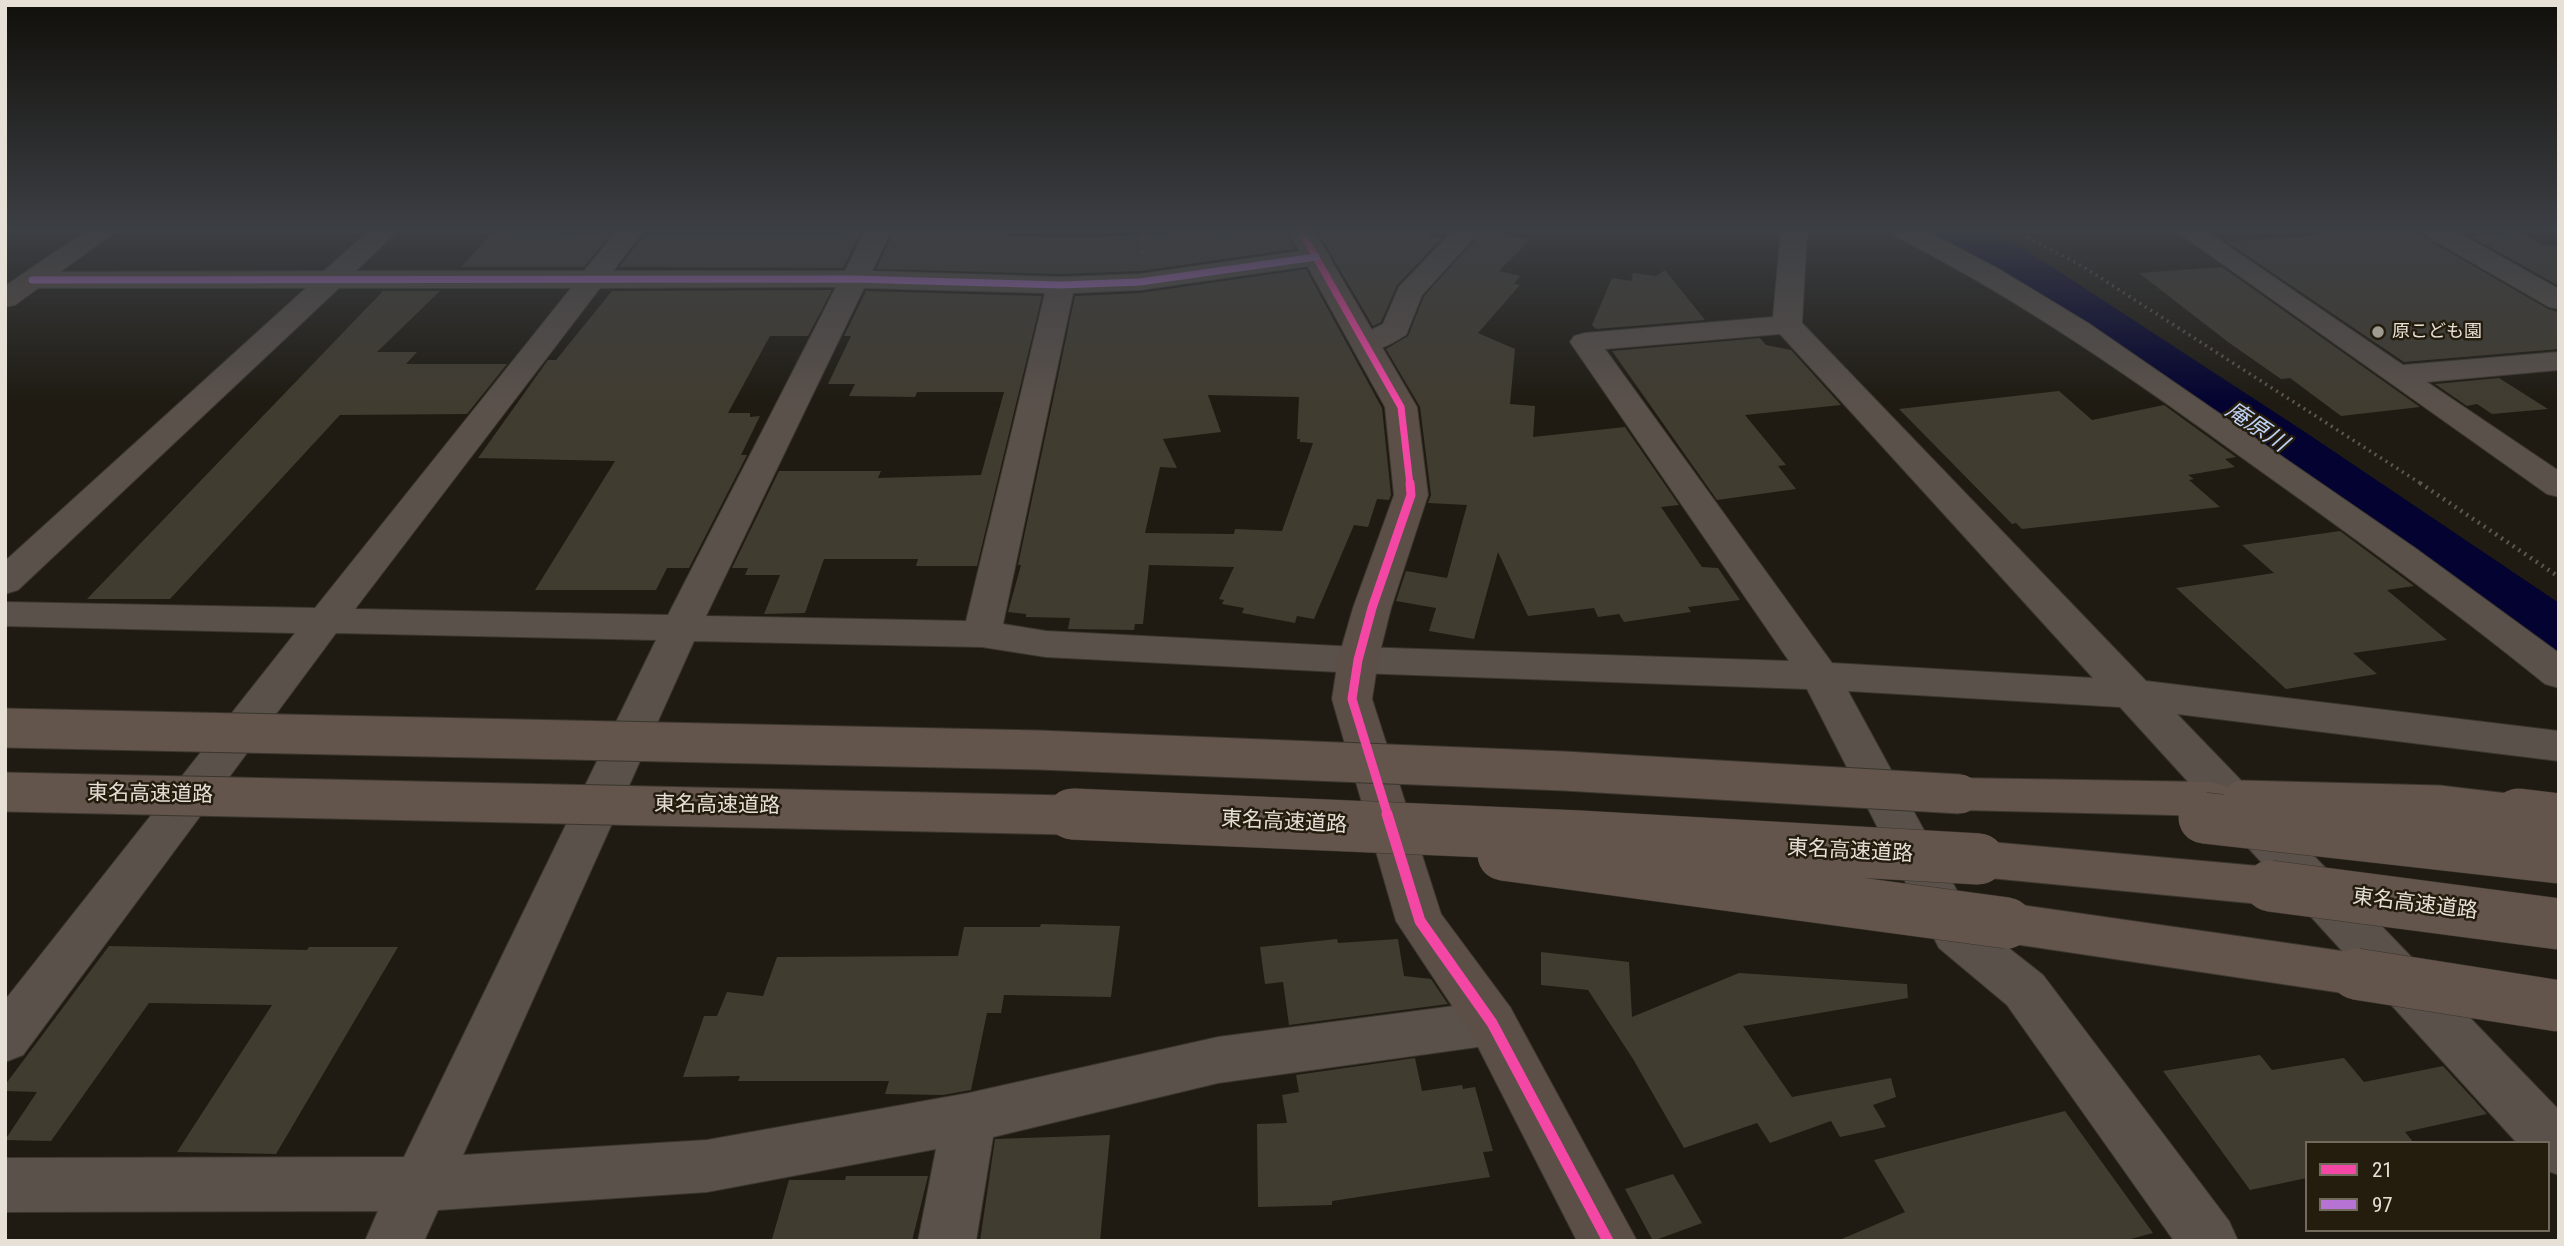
<!DOCTYPE html>
<html>
<head>
<meta charset="utf-8">
<style>
	body { margin:0 }
	#map { position:relative; width:2564px; height:1246px; overflow:hidden; background:#1f1b12; font-family:"Roboto Condensed",sans-serif }
	canvas { display:block }
	.frame { position:absolute; inset:0; border:7px solid #e6e0d6; pointer-events:none }
	.legend { position:absolute; left:2305px; top:1141px; width:245px; height:91px; box-sizing:border-box; background:#241c0d; border:2px solid #726a5d; margin:0; padding:9px 12px; list-style:none; font-size:21px; color:#e6e0d6 }
	.legend li { display:flex; align-items:center; gap:14px; height:35px }
	.legend b { width:35px; border:2px solid #726a5d }
</style>
</head>
<body>
<div id="map">
<canvas width="2564" height="1246"></canvas>
<div class="frame"></div>
<ul class="legend">
<li><b style="height:9px;background:#f346a5"></b>21</li>
<li><b style="height:9px;background:#b673d3"></b>97</li>
</ul>
</div>
<script>
const ctx = document.querySelector('canvas').getContext('2d');
ctx.lineJoin = 'round';
function paint(path, color) {
  ctx.fillStyle = color;
  ctx.fill(path, 'evenodd');
}
function trace(path, color, width, dash) {
  ctx.strokeStyle = color;
  ctx.lineWidth = width;
  ctx.lineCap = dash ? 'butt' : 'round';
  ctx.setLineDash(dash || []);
  ctx.stroke(path);
}
function drawText(font, color, halo, rows, align = 'center') {
  ctx.font = font + ' "Roboto Condensed","Noto Sans JP",sans-serif';
  ctx.lineWidth = 5;
  ctx.setLineDash([]);
  ctx.textBaseline = 'middle';
  ctx.strokeStyle = halo;
  ctx.fillStyle = color;
  for (const [text, x, y, turn = 0] of rows) {
    ctx.save();
    ctx.translate(x, y);
    ctx.rotate((+turn || 0) * Math.PI / 180);
    ctx.textAlign = isNaN(turn) ? turn : align;
    if (halo) ctx.strokeText(text, 0, 0);
    ctx.fillText(text, 0, 0);
    ctx.restore();
  }
}
paint(new Path2D(`
	M1918 231H1985L2023 248 2305 432 2559 603V666L2531 658 2259 460 1985 272 1925 242Z`), '#030230');
paint(new Path2D(`
	M842 231H862L843 268 619 267 644 235H839Z
	M894 231H1008L1006 236 1083 237 1286 231 1295 249 1140 271 1061 274 876 269Z
	M1317 231H1429L1430 237H1443L1397 285 1381 322 1373 326Z
	M1483 231 1530 240 1499 271 1520 276 1514 284 1520 285 1478 333 1515 349 1510 404 1535 406 1533 437 1625 427 1679 505 1661 507 1702 567 1718 568 1740 600 1688 607 1691 612 1624 622 1619 614 1598 617 1594 608 1528 616 1498 552 1474 639 1429 631 1436 608 1396 601 1406 571 1447 578 1467 505 1428 503 1431 495 1420 407 1386 349 1408 336 1424 296Z
	M2315 231H2413L2548 309 2559 312V349L2404 362 2227 242 2322 235Z
	M491 234 599 235H610L584 267H461Z
	M2521 234 2546 246 2559 245V286L2470 236Z
	M2222 267 2420 407 2341 416 2290 378 2281 379 2228 342 2139 273Z
	M1306 269 1382 408 1391 495 1389 500 1377 499 1368 527 1354 525 1314 619 1297 616 1295 623 1242 613 1244 608 1222 604 1224 600 1219 599 1234 567 1149 565 1143 624H1135L1134 630 1068 629 1070 618 1026 617V614L1008 612 1021 565H1018L1075 296 1140 293ZM1208 395 1299 397 1297 439H1300V442L1313 443 1282 531 1235 529 1234 534 1145 533 1160 467 1177 468 1163 439 1221 432Z
	M1665 270 1705 320 1596 329 1592 325 1612 278 1631 281 1633 273 1656 276Z
	M832 290 808 336H770L728 413H750V417L760 416 741 455H747L689 568H667L656 590H535L615 461 478 458 548 360H556L612 291Z
	M383 291H440L377 352H417L406 364H507L467 414 340 415 170 599H87Z
	M866 291 1042 296 977 566H916L918 559H824L805 613 764 614 780 575H745L748 568H732L779 471H881L878 478 981 475 1004 392H917L915 397 849 396 855 384H828L851 336H844Z
	M1760 338 1766 345 1791 350 1841 405 1745 415 1786 465 1778 466 1796 489 1717 500 1612 351Z
	M2499 378 2548 409 2492 414 2477 404 2467 406 2435 384Z
	M2059 391 2092 420 2164 405 2204 434 2236 457 2225 459 2235 467 2188 475 2194 479 2189 480 2220 507 2022 529 2016 523 2012 524 1899 409Z
	M2340 531 2414 586 2387 590 2447 640 2353 653 2377 674 2286 689 2176 588 2274 573 2242 545Z
	M1041 924 1120 926 1111 997 1004 995 1001 1013H987L971 1090 943 1095 885 1094 889 1081H738L740 1076 683 1077 704 1016H717L727 992 763 996 777 957 958 956 964 927H1040Z
	M1337 939 1338 943 1398 939 1404 976 1431 979 1448 1004 1289 1025 1283 982 1265 984 1260 947Z
	M109 946 307 950 309 947H398L276 1154 177 1152 272 1005 149 1003 51 1141 5 1140 37 1092 5 1091V1085Z
	M1541 952 1629 962 1632 1017 1739 973 1907 984 1908 998 1743 1026 1792 1097 1891 1078 1896 1097 1873 1105 1886 1127 1840 1137 1831 1121 1770 1143 1757 1123 1684 1148 1633 1059 1588 990 1541 985Z
	M2260 1055 2272 1070 2344 1058 2364 1082 2443 1066 2487 1114 2405 1132 2414 1143H2307V1178L2250 1190 2163 1071Z
	M1415 1058 1422 1091 1462 1085 1463 1089 1475 1087 1493 1151 1483 1152 1490 1177 1332 1201V1205L1258 1207 1257 1124 1287 1123 1282 1095 1299 1092 1296 1075Z
	M2065 1111 2153 1233 2123 1241H1837L1905 1212 1874 1160Z
	M1110 1135 1100 1241H980L995 1139Z
	M1673 1174 1702 1223 1653 1241 1625 1189Z
	M846 1176H928L912 1241 772 1239 789 1180H845Z`), '#413c30');
const street = new Path2D(`
	M369 231H397L356 271H584L617 231H643L613 271H845L865 231H891L872 271 1061 277 1140 274 1316 249 1326 251 1330 257 1326 263 1316 265 1140 290 1073 293 1003 624 1046 631 1358 647 1789 661 1570 342 1574 336 1585 333 1773 317 1781 231H1807L1802 323 2146 681 2559 731V761L2177 714 2559 1110V1175L2548 1171V1143H2517L2120 707 1848 691 1973 920 2043 975 2229 1221 2238 1241H2174L2007 1005 1939 948 1807 689 1358 673 1046 657 982 647 694 641 463 1155 707 1140 969 1093 1218 1037 1492 1001 1510 1007 1518 1023 1510 1039 1492 1045 1218 1083 993 1137 976 1241H918L936 1149 707 1192 438 1210 424 1241H365L378 1211 5 1212V1158L404 1157 656 640 336 633 23 1055 5 1062V1000L295 633 5 626V602L315 608 571 288H339L18 590 5 594V561L306 288H32L22 286 18 280 22 274 32 272 324 271ZM836 287 668 615 355 609 600 288ZM864 288 1045 293 966 621 706 616ZM1780 334 2093 678 1832 663 1605 349Z
	M1453 231H1480L1422 295 1406 335C1390 344 1375 355 1355 350L1351 344 1355 338 1383 324 1399 287Z
	M1893 231H1926L2002 271 2088 323 2415 548 2559 653V688L2545 684C2449 606 2349 534 2248 462 2135 380 2021 300 1897 237Z
	M2176 231H2206L2403 365 2559 352V370L2427 382 2559 471V497L2547 494Z
	M2424 231H2455L2559 289V309L2549 307 2428 237Z`);
const primary = new Path2D(`
	M86 231H116L15 305 5 307V286Z
	M1288 231H1314L1417 407 1428 495 1391 608 1378 660 1372 699 1441 914 1510 1007 1637 1241H1577L1474 1039 1396 921 1332 699 1338 660 1353 608 1394 495 1385 407Z`);
const highway = new Path2D(`
	M1960 778 2212 782 2228 787 2234 799 2228 811 2212 816 1960 810 1944 806 1938 794 1944 782Z
	M1979 841 2270 867 2287 873 2293 886 2287 899 2270 905 1979 877 1963 872 1956 859 1963 846Z
	M2007 903 2356 953 2373 959 2381 974 2373 989 2356 995 2007 943 1990 937 1983 923 1990 909Z`);
trace(street, '#3a362e', 2);
trace(primary, '#3a362e', 2);
trace(highway, '#3a362e', 2);
trace(new Path2D(`
	M2016 231 2082 266 2423 485
	M1142 253 1143 231`), '#5d5650', 3.5, [2, 4.5]);
trace(new Path2D(`
	M2420 483 2559 577`), '#5d5650', 4.5, [2, 5]);
paint(street, '#5a514b');
paint(primary, '#5c4f48');
paint(highway, '#63544c');
const highwayBridgeFar1 = new Path2D(`
	M5 728 1039 750 1564 771 1960 794
	M5 792 1113 816
	M2242 800 2440 805 2533 816`);
const highwayBridge = new Path2D(`
	M1072 814 1579 836 1979 859
	M2518 814 2559 819
	M2204 818 2559 858
	M1503 855 2007 923
	M2270 886 2559 924
	M2356 974 2559 1006`);
trace(highwayBridgeFar1, '#3a362e', 41, []);
trace(highwayBridge, '#3a362e', 52, []);
trace(highwayBridgeFar1, '#63544c', 39);
trace(highwayBridge, '#63544c', 51);
trace(new Path2D(`
	M1301 231 1401 407 1410 485`), '#f346a5', 7);
trace(new Path2D(`
	M1388 816 1352 699 1358 660 1372 608 1411 495 1410 483`), '#f346a5', 9);
trace(new Path2D(`
	M1387 814 1420 921 1492 1023 1608 1241`), '#f346a5', 11);
trace(new Path2D(`
	M32 280 854 279 1061 285 1140 282 1316 257`), '#b673d3', 7);
const sky = ctx.createLinearGradient(0, 0, 0, 405);
sky.addColorStop(0, '#110f0a');
sky.addColorStop(0.57, '#3c3f44');
sky.addColorStop(1, '#3c3f4400');
ctx.fillStyle = sky;
ctx.fillRect(0, 0, 2564, 405);
for (const [x, y, r, color] of [
	[2378,332,7,"#a09b91"]
]) {
  const dot = new Path2D();
  dot.arc(x, y, r, 0, 2 * Math.PI);
  ctx.fillStyle = color;
  ctx.fill(dot);
  trace(dot, '#241c0d', 2.5);
}
drawText('18px', '#e6e0d6', '#241c0d', [
	["原こども園",2392,332]
], 'left');
drawText('21px', '#e6e0d6', '#241c0d', [
	["東名高速道路",150,795,1],
	["東名高速道路",717,806,1],
	["東名高速道路",1284,823,3],
	["東名高速道路",1850,852,3],
	["東名高速道路",2415,905,7]
]);
drawText('italic 23px', '#bed1f5', '#241c0d', [
	["庵原川",2256,428,34]
]);
</script>
</body>
</html>
